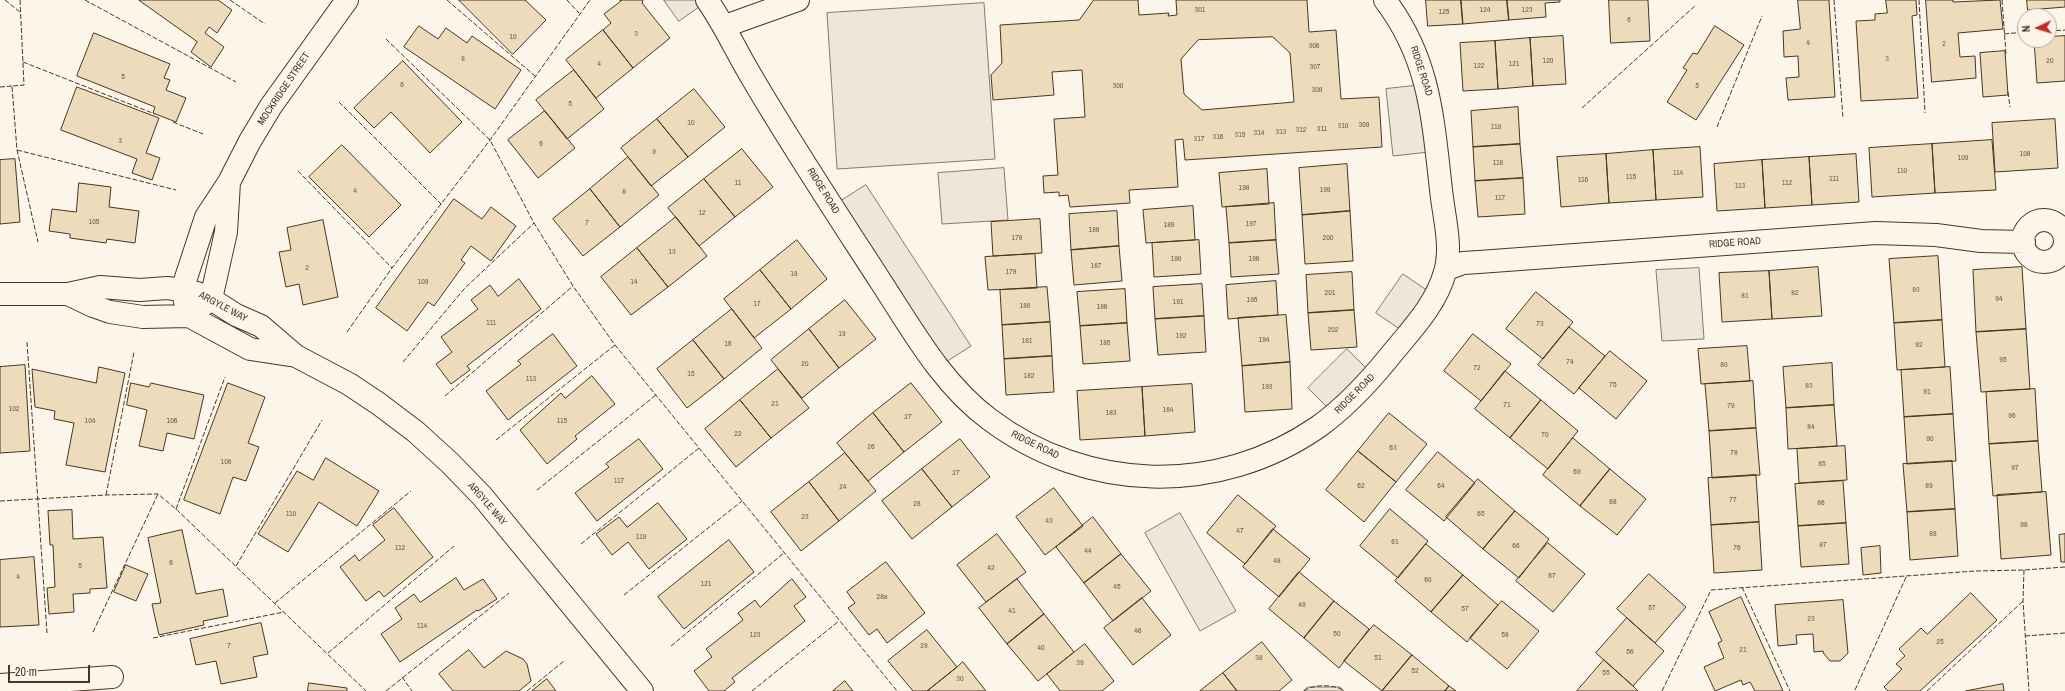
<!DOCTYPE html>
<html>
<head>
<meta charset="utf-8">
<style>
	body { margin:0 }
	#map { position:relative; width:2065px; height:691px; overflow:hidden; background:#fbf6e9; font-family:"Archivo Narrow",sans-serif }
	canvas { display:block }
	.north { position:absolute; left:2017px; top:8px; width:40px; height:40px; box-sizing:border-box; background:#fbf6e9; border:1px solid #b4a999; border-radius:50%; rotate:266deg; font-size:11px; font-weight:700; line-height:16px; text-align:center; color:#4a3520 }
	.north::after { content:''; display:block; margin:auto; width:14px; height:18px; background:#c62828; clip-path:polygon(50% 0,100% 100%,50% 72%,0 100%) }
	.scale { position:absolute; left:8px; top:665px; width:82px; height:18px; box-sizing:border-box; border:2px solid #4a3520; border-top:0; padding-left:5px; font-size:12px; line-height:14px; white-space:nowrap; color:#4a3520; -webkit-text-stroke:3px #fbf6e9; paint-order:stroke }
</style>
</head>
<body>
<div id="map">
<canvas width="2065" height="691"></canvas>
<div class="north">N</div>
<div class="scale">20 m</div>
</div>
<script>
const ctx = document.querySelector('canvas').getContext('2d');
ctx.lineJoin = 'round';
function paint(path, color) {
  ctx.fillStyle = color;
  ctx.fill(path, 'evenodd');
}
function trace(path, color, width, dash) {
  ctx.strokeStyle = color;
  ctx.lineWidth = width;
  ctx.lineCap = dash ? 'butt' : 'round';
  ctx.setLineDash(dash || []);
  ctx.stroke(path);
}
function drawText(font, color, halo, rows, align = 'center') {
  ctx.font = font + ' "Archivo Narrow",sans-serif';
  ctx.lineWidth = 3;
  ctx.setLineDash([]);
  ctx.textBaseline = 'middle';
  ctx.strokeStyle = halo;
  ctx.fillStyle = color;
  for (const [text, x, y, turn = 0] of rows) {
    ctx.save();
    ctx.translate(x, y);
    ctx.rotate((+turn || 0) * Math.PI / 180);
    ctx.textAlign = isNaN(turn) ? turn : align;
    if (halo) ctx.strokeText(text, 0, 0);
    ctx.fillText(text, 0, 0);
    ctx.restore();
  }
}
const green = new Path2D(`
	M984 3 995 159 837 169 827 13Z
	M1004 168 1008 220 942 224 938 173Z
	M1308 687H1340L1344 691H1304Z`);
paint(green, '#ede6d9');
trace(green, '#887966', 1);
const parking = new Path2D(`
	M664 0H709L679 21Z
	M1431 84 1438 151 1393 156 1386 89Z
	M866 185 971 346 935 369 830 208Z
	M1699 268 1704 339 1662 341 1656 270Z
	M1403 274 1437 297 1410 336 1376 313Z
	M1347 349 1375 377 1336 416 1308 388Z
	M1180 513 1236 611 1200 631 1145 533Z`);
paint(parking, '#ede7d9');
trace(parking, '#887966', 1);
const building = new Path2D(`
	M139 0H218L232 10 217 33 209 27 205 33 224 47 211 67 191 52 197 42Z
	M459 0H525L546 20 513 54Z
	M620 0H643L642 3 670 38 633 68 603 30 611 23 604 14 621 1Z
	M1094 0H1138L1139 15 1169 13 1168 16 1177 15 1176 0H1307L1309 32 1336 30 1341 99 1379 97 1382 147 1185 160 1183 139 1175 140 1178 187 1129 190 1130 203 1070 207 1068 195 1059 196V192L1044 193 1043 176 1058 175 1054 119 1085 117 1082 70 1052 72 1054 95 993 100 991 75 1002 63 1000 25 1079 20ZM1273 37 1290 53 1294 102 1202 110 1184 94 1181 59 1198 40Z
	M1426 0H1461L1463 24 1428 26Z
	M1461 0H1507L1509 20 1463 24Z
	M1507 0H1560V2L1545 3 1546 17 1509 20Z
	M1609 0H1648L1650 41 1611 43Z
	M1798 0H1829L1835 97 1788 100 1786 78 1799 77 1798 56 1784 57 1783 31 1800 29Z
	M1886 0H1916L1917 15 1912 16 1918 98 1861 101 1856 21 1875 20V14L1887 13Z
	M1926 0H1953V2L2000 0 2003 29 1958 33 1960 57 1975 56 1976 78 1932 82Z
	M2027 0H2065V7L2028 10Z
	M419 26 438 39 446 28 467 43 472 36 521 70 495 109 404 47Z
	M1715 26 1744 45 1696 120 1667 102 1687 70 1683 68 1693 53 1697 54Z
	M603 30 633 68 596 98 566 60Z
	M94 33 170 64 164 78 170 80 166 90 186 98 176 122 153 113 155 107 77 76Z
	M1563 36 1566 84 1533 86 1530 38Z
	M2065 36V81L2037 83 2034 40H2049V37Z
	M1530 38 1533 86 1498 89 1495 41Z
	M1495 41 1498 89 1463 91 1460 43Z
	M2005 51 2008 95 1983 97 1980 53Z
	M403 61 462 122 430 153 391 112 374 128 354 108Z
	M574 70 604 109 567 139 536 100Z
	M77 87 159 118 146 153 160 158 152 180 132 173 137 159 61 130Z
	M694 89 725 127 688 157 657 119Z
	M1518 107 1520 144 1473 147 1471 111Z
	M545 111 575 148 538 178 508 140Z
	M657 119 688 157 651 186 621 148Z
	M2055 119 2058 168 1995 172 1992 123Z
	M1992 140 1996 190 1935 193 1932 144Z
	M1520 144 1523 178 1475 181 1473 147Z
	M1932 144 1935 193 1872 197 1869 148Z
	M342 145 401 205 369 237 309 177Z
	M1700 147 1703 197 1656 200 1653 150Z
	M742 149 773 187 735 217 704 179Z
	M1653 150 1656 200 1609 203 1606 154Z
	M1606 154 1609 203 1561 207 1557 157Z
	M1856 154 1859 202 1812 205 1809 157Z
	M628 157 659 195 620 227 590 189Z
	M1809 157 1812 205 1765 208 1762 160Z
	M15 159 20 222 0 224V160Z
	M1762 160 1765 208 1717 211 1714 164Z
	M1347 164 1350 211 1302 215 1299 168Z
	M1267 169 1269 204 1222 207 1219 173Z
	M1523 178 1525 214 1478 217 1475 181Z
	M704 179 735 217 699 246 668 208Z
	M79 183 111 187 109 207 139 211 135 243 107 239 106 243 70 238V234L49 231 52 209 76 212Z
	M590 189 620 227 583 256 553 219Z
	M454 199 482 219 491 207 516 226 491 261 471 246 461 260 465 263 434 306 428 302 407 331 376 308Z
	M1274 203 1276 240 1229 243 1226 207Z
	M1193 206 1195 240 1146 243 1143 210Z
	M1117 211 1119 246 1071 250 1069 214Z
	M1350 211 1353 261 1305 264 1302 215Z
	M676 217 707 256 668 287 637 248Z
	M1040 219 1042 253 993 256 991 222Z
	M323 220 338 297 303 305 299 284 286 287 279 252 291 250 287 228Z
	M797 240 827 279 791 309 760 270Z
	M1199 240 1201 274 1154 277 1152 243Z
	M1276 240 1279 274 1231 277 1229 243Z
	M1119 246 1122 281 1074 285 1071 250Z
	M637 248 668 287 631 315 601 277Z
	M1035 254 1037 288 988 290 985 257Z
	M1938 256 1942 320 1894 323 1889 259Z
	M1818 267 1822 316 1772 319 1769 271Z
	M2022 267 2026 329 1976 332 1973 270Z
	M760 270 791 309 754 338 724 299Z
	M1769 271 1772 319 1722 322 1719 273Z
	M1352 272 1354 310 1308 313 1306 275Z
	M519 279 541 309 467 366 470 370 451 384 436 364 452 352 441 337 478 309 471 300 490 285 498 296Z
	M1276 281 1278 315 1228 319 1226 285Z
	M1202 284 1204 316 1155 319 1153 287Z
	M1047 287 1050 322 1002 325 1000 290Z
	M1125 289 1127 323 1080 326 1077 292Z
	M1536 292 1573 322 1543 359 1506 329Z
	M845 300 876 339 839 368 809 329Z
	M732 309 762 348 724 379 693 340Z
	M1354 310 1357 347 1311 350 1308 313Z
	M1286 315 1290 362 1242 366 1238 318Z
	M1204 316 1206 352 1158 355 1155 319Z
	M1942 320 1945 367 1897 370 1894 323Z
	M1050 322 1052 356 1004 359 1002 325Z
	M1127 323 1130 361 1083 364 1080 326Z
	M1569 327 1605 356 1574 394 1538 365Z
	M809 329 839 368 802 398 771 360Z
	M2026 329 2030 389 1981 392 1976 332Z
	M553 334 577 366 508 420 486 391 521 364 518 361Z
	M1473 334 1511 364 1481 401 1444 371Z
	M693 340 724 379 687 408 657 369Z
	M1747 346 1750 381 1701 384 1698 349Z
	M1610 351 1647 381 1616 419 1579 388Z
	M1052 356 1054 392 1006 395 1004 359Z
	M1290 362 1292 409 1245 412 1242 366Z
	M1832 363 1834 405 1786 408 1783 367Z
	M25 365 30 451 0 453V367Z
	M99 367 125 373 105 472 66 465 74 423 54 419 55 411 35 407 32 369 96 383Z
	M1950 367 1953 414 1904 417 1901 370Z
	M778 369 809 408 771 438 740 400Z
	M1505 371 1541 400 1510 438 1475 409Z
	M592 376 615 404 575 436 577 439 547 464 520 430 561 393 565 398Z
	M1753 381 1756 428 1709 431 1705 384Z
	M131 383 149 387 151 383 204 395 194 439 167 433 163 451 139 446 147 410 127 405Z
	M228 383 265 397 248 443 259 447 246 481 233 477 220 514 184 500Z
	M911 383 942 422 904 452 873 413Z
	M1192 384 1195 432 1145 436 1142 387Z
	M1142 387 1145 436 1080 440 1077 391Z
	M2035 389 2038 441 1989 444 1986 392Z
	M740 400 771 438 736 467 705 429Z
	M1541 400 1578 431 1548 469 1510 438Z
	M1834 405 1837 446 1788 449 1786 408Z
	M873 413 904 452 868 481 837 443Z
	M1389 413 1427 444 1396 482 1358 451Z
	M1953 414 1956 461 1907 464 1904 417Z
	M1756 428 1760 475 1712 478 1709 431Z
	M1573 438 1610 469 1580 506 1543 475Z
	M639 439 663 469 597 521 575 493 609 467 606 464Z
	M960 439 990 477 952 507 922 469Z
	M2038 441 2042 492 1993 496 1989 444Z
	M1845 446 1847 480 1799 483 1797 449Z
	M1358 451 1396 482 1364 522 1326 490Z
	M1438 452 1475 483 1444 521 1406 490Z
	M845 453 876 491 839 521 809 482Z
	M326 458 379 491 357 526 319 502 288 552 258 534 297 471 313 480Z
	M1952 461 1955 509 1907 512 1903 464Z
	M922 469 952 507 912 539 882 501Z
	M1610 469 1646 499 1617 535 1580 506Z
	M1756 475 1759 522 1711 525 1708 478Z
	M1478 479 1515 511 1483 549 1446 517Z
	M1843 481 1846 523 1798 526 1795 484Z
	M809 482 839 521 801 551 771 512Z
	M1054 488 1083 526 1045 555 1016 517Z
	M2046 492 2051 555 2001 559 1997 495Z
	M1238 495 1276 526 1245 564 1207 533Z
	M658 503 687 539 649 569 628 542 612 555 596 534 619 517 627 527Z
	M394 508 433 557 384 597 379 591 366 601 340 567 355 555 359 561 385 540 373 525Z
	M1390 509 1428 541 1398 578 1360 546Z
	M1955 509 1958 556 1910 560 1907 512Z
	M72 510 73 539 103 537 107 588 90 589V593L73 594 74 612 49 614 47 588 55 587 53 545H50L48 511Z
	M1515 511 1549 539 1519 578 1483 549Z
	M1093 517 1121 554 1084 583 1056 547Z
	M1759 522 1762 570 1714 573 1711 525Z
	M1846 523 1849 564 1801 567 1798 526Z
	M1273 529 1310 559 1279 597 1243 567Z
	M182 530 196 594 223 589 228 616 203 621 204 625 159 635 152 604 161 603 148 538Z
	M997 534 1026 572 986 602 957 565Z
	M2065 534V562H2061L2059 535Z
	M729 540 754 572 684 629 658 597Z
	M1548 543 1585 574 1553 612 1516 581Z
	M1426 544 1463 575 1431 612 1395 581Z
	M1880 546 1881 573 1863 575 1861 548Z
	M1121 554 1151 591 1113 621 1084 583Z
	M34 557 39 625 0 627V560Z
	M886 562 925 613 887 643 877 629 869 635 848 608 855 603 847 592Z
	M126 565 148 574 136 601 114 592Z
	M1299 572 1334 601 1304 638 1269 609Z
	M1649 574 1686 607 1655 643 1617 609Z
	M1463 575 1498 605 1467 642 1431 612Z
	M456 578 464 590 483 579 497 599 478 611 477 610 400 662 381 634 402 619 395 608 414 594 420 602Z
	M792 579 806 597 794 606 805 621 732 678 735 682 724 691H709L694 671 712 657 706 649 743 620 738 613 755 600 760 607Z
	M1017 579 1044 614 1007 644 979 608Z
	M1971 593 1997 620 1920 691H1888L1884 687 1902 669 1896 664 1905 656 1899 649 1921 628 1927 634Z
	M1741 597 1783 691H1755L1750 682 1743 685 1741 680 1715 691 1704 667 1724 658 1718 643 1722 641 1709 612Z
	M1142 598 1171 635 1133 665 1104 628Z
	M1843 600 1848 653 1840 661H1830L1824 654 1823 651 1814 652 1813 634 1796 635 1797 644 1778 646 1775 605Z
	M1334 601 1369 629 1339 668 1304 638Z
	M1502 601 1539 631 1507 669 1470 638Z
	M1044 614 1074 652 1038 681 1007 644Z
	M1627 618 1664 651 1633 686 1596 653Z
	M261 623 268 654 253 657 257 677 221 684 216 661 196 665 190 639Z
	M1374 625 1412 655 1382 691 1344 661Z
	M927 630 957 667 927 691H913L888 661Z
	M1262 642 1292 680 1279 691H1237L1223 673Z
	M1085 644 1114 681 1102 691H1060L1047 674Z
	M469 650 484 668 506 651 523 659 527 664 531 681 519 691H453L439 674Z
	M1412 655 1449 686 1445 691H1382Z
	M1604 660 1633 686 1638 691H1577Z
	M963 662 986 691H927L957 667Z
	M1223 673 1237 691H1200Z
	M547 679 556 691H532Z
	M845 681 853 691H833Z
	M309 683 347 688V691H308Z
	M2003 684 2004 691H1966Z
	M1449 686 1456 691H1445Z`);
paint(building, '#ecdcbc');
trace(building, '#4a3520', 1);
const street = new Path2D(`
	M707 0C724 24 736 51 751 76 792 146 837 214 881 282 913 331 942 384 989 419 1087 493 1218 496 1318 427 1346 407 1369 382 1390 356 1411 330 1436 305 1445 272 1452 249 1445 221 1442 198 1433 124 1432 62 1385 0
	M725 26 798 0
	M229 182 226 232 211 299 189 316 182 290 206 217 229 182 250 141 271 106 347 0
	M2023 241a21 21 0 1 1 42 0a21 21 0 1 1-42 0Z
	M1447 269 1463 263 1479 262 1876 233 1936 235 1981 241 2024 242
	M0 294H68L100 287 140 290 167 288 182 290 197 293 211 299 236 315 261 326 296 356 349 384 379 404 416 432 450 463 482 496 642 691
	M68 294 93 306 110 312 143 317 189 316 250 349 296 356
	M0 685 112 677`);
trace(street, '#4a3520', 24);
trace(street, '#fbf6e9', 22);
trace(new Path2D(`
	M5 0 20 12
	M20 0 24 85 12 86 17 150 38 242
	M85 0 236 82
	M230 0 265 24
	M447 0 535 76
	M567 0 579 13
	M1834 0 1843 118
	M1919 0 1925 113
	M2002 0 2006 54
	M2049 31 2065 30
	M2004 34 2025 32
	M386 39 490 140 534 223 573 286 615 345 897 691
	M23 62 155 114
	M0 87 12 86
	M2008 92 2010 107
	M339 102 442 205
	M1582 108 1696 5
	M173 122 203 134
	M1717 127 1762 16
	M17 150 176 190
	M298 171 392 268
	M347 332 392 268 490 140 590 0
	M27 342 47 633
	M403 362 464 289 534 223
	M445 396 573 286
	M496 440 615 345
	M537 490 656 395
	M106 495 134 352
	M0 501 106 495 158 494 176 509 366 691
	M176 509 225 377
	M581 544 699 448
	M236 566 322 420
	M2024 570 2023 601 2029 691
	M1742 587 1790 691
	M624 595 742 501
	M275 603 411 491
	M93 632 158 494
	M2025 636 2065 633
	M153 638 284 612
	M671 646 784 553
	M328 653 454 546
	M402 677 412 691
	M1855 690 1907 575
	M386 691 509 593
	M527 691 564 661
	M752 691 839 621
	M1304 691C1312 684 1336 684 1344 691
	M1662 691 1711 590 1975 571 2024 570 2065 567
	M1927 691 2023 601`), '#4a3520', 1, [5, 2]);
drawText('8px', '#725f47', null, [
	["301",1200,10],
	["124",1485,10],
	["123",1527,10],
	["125",1444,12],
	["6",1629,20],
	["3",636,34],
	["10",513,37],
	["4",1808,43],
	["2",1944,44],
	["306",1314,46],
	["8",463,59],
	["3",1887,59],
	["120",1548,61],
	["20",2050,61],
	["4",599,64],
	["121",1514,64],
	["122",1479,66],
	["307",1315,67],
	["5",123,77],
	["6",402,85],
	["300",1118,86],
	["5",1697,86],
	["308",1317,90],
	["5",570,104],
	["10",691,123],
	["309",1364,125],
	["310",1343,126],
	["119",1496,127],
	["311",1322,129],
	["312",1301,130],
	["313",1281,132],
	["314",1259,133],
	["315",1240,135],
	["316",1218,137],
	["317",1199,139],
	["3",120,141],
	["6",541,144],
	["9",654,152],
	["108",2025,154],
	["109",1963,158],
	["118",1498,163],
	["110",1902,171],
	["114",1678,173],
	["115",1631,177],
	["111",1834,179],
	["116",1583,180],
	["11",738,183],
	["112",1787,183],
	["113",1740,186],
	["198",1244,188],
	["199",1325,190],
	["4",355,191],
	["8",624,192],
	["117",1500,198],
	["12",702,213],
	["105",94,222],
	["7",587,223],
	["197",1251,224],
	["189",1169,225],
	["188",1094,230],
	["178",1017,238],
	["200",1328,238],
	["13",672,252],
	["190",1176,259],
	["196",1254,259],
	["187",1096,266],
	["2",307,268],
	["179",1011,272],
	["18",794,274],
	["109",423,282],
	["14",634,282],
	["93",1916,290],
	["201",1330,293],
	["82",1795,293],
	["81",1745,296],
	["94",1999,299],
	["195",1252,300],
	["191",1178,302],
	["17",757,304],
	["180",1025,306],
	["186",1102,307],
	["111",491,323],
	["73",1540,324],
	["202",1333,330],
	["19",842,334],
	["192",1181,336],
	["194",1264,340],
	["181",1027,341],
	["185",1105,343],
	["16",728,344],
	["92",1919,345],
	["95",2003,360],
	["74",1570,362],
	["20",805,364],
	["80",1724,365],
	["72",1477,368],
	["15",691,374],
	["182",1029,376],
	["113",531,379],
	["75",1613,385],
	["83",1809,386],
	["193",1267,387],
	["91",1927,392],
	["21",775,404],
	["71",1507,405],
	["79",1731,406],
	["102",14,409],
	["184",1168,410],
	["183",1111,413],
	["96",2012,416],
	["27",908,417],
	["104",90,421],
	["106",172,421],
	["115",562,421],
	["84",1811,427],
	["22",738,434],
	["70",1545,435],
	["90",1930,439],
	["26",871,447],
	["63",1393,448],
	["78",1734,453],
	["108",226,462],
	["85",1822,464],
	["97",2015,468],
	["69",1577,472],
	["27",956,473],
	["117",619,481],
	["62",1361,486],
	["64",1441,486],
	["89",1929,486],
	["24",843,487],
	["77",1733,500],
	["68",1613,502],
	["86",1821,503],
	["28",917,504],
	["110",291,514],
	["65",1481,514],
	["23",805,517],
	["43",1049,521],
	["98",2024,525],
	["47",1240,531],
	["88",1933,534],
	["119",641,537],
	["61",1395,542],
	["87",1823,545],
	["66",1516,546],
	["112",400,548],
	["76",1737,548],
	["44",1088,551],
	["48",1277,561],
	["6",171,563],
	["5",80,566],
	["42",991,568],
	["67",1552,576],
	["4",18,577],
	["60",1428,580],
	["121",706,584],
	["45",1117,587],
	["28a",882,597],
	["49",1302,605],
	["57",1652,608],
	["57",1465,609],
	["41",1012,611],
	["23",1811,619],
	["114",422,626],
	["46",1138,631],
	["50",1337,634],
	["123",755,635],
	["58",1505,635],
	["25",1940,642],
	["7",229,646],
	["29",924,646],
	["40",1041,648],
	["21",1743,650],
	["56",1630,652],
	["38",1259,658],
	["51",1378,658],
	["39",1080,663],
	["52",1415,671],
	["55",1606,673],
	["30",960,679]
]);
drawText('10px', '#4a3520', '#fbf6e9', [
	["RIDGE ROAD",1421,71,72],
	["MOCKRIDGE STREET",284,89,-56],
	["RIDGE ROAD",823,191,58],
	["RIDGE ROAD",1735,243,-4],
	["ARGYLE WAY",223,307,28],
	["RIDGE ROAD",1355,394,-45],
	["RIDGE ROAD",1035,445,26],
	["ARGYLE WAY",487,504,49]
]);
</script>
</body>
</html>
